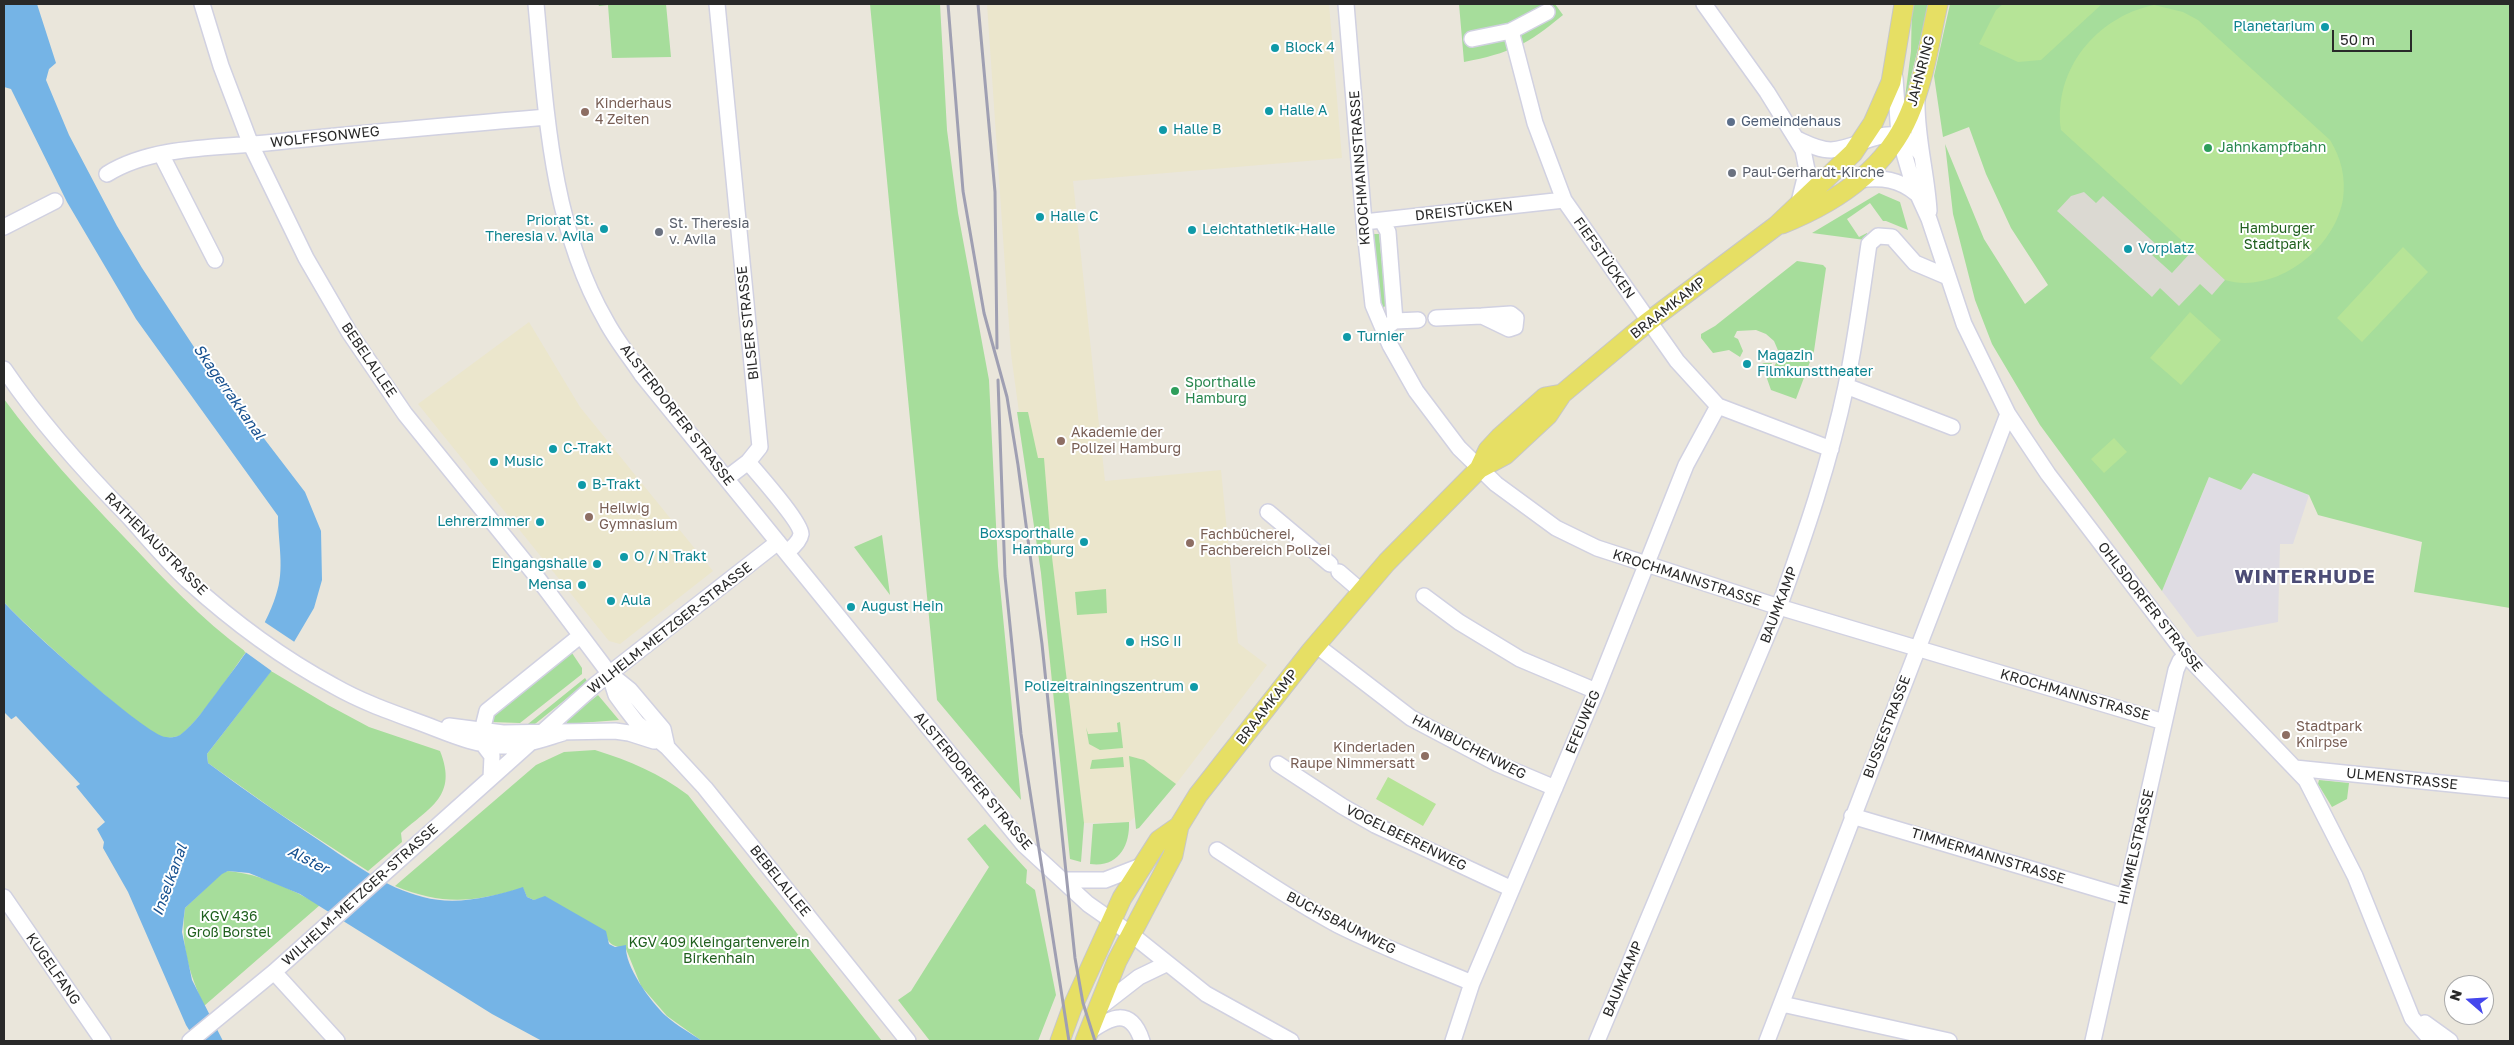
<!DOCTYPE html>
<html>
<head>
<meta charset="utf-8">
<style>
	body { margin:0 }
	#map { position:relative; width:2514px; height:1045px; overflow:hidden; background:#eae6db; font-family:"Golos Text",sans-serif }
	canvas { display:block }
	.frame { position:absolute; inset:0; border:5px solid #292929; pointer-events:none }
	.north { position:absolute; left:2444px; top:975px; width:50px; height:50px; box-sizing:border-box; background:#fff; border:1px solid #a9a9a9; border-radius:50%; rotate:289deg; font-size:14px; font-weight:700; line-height:20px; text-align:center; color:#292929 }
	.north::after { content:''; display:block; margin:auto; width:18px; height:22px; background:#4547ed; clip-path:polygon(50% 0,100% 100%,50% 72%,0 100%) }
	.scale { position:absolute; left:2332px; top:30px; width:80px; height:22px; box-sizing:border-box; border:2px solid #292929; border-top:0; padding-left:6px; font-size:15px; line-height:18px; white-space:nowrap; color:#292929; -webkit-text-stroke:4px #fff; paint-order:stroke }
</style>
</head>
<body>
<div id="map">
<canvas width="2514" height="1045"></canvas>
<div class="frame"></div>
<div class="north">N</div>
<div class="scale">50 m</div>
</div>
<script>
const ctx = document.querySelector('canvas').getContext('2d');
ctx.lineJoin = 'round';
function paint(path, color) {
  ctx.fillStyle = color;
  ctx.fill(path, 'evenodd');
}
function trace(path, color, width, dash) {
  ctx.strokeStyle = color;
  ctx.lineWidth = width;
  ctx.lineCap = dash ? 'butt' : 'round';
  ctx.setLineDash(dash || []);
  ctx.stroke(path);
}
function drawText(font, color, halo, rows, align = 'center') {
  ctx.font = font + ' "Golos Text",sans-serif';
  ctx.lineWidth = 4;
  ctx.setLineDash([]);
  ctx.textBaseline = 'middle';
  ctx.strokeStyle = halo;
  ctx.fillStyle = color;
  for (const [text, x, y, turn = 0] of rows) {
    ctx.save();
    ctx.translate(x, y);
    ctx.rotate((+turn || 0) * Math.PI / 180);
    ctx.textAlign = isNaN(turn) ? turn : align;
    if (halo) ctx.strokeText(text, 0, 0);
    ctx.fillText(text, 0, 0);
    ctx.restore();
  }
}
paint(new Path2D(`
	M2253 472 2309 495 2293 544H2280L2278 622 2197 637 2162 591 2209 477 2241 490Z`), '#dfdce3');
paint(new Path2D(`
	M987 4H1329L1342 158 1073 181 1105 481 1221 470 1238 643 1267 665 1176 784 1129 822 1084 823 1054 708 1041 573 1011 354Z
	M529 322 580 407 713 571 620 644 609 641 418 404Z`), '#ebe6cc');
paint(new Path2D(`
	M598 4H666L671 57 612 58 608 5 599 6Z
	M870 4H940L947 130 958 213 989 380 998 566 1021 800 937 700Z
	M1459 4H1555L1563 15C1527 45 1510 53 1464 62Z
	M1912 4H1929L1904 105 1911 51Z
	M1950 4H2510V608L2414 592 2422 542 2318 515 2309 495 2253 473 2241 490 2209 477 2162 591 2040 425 1992 344 1975 300 1953 214 1945 144 1984 239 2025 304 2048 285 2011 228 1986 174 1969 127 1943 137 1934 76Z
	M1879 193 1900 202 1908 230 1886 221H1883L1870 203 1847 219 1859 237 1867 233 1868 236 1865 240 1812 233Z
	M1371 234H1379L1386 305 1381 310Z
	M1797 261 1823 265 1826 268 1814 351 1796 399 1771 390 1765 373 1768 366 1762 363H1772L1771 365 1774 367 1780 355 1774 341 1766 334 1756 330 1737 331 1734 337 1738 339 1743 351 1740 357 1729 350 1713 353 1701 338V334L1715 326Z
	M4 399C40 448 82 493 124 537 163 578 201 619 246 652 233 670 196 726 179 736 176 737 167 738 164 738 145 735 21 622 4 602Z
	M1017 412H1028L1038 458H1044L1052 557 1084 823 1081 862 1070 859 1041 573Z
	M882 535 890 595 854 547Z
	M1106 589 1107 613 1077 615 1075 592Z
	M570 650 582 668V674L520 723 491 722V715Z
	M271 671 328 705 369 727 440 751C458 796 430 807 401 833L402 842 368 871 274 810 208 763 207 754Z
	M585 678 587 681 586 683 530 728H523Z
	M598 695 619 720 567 724 566 720Z
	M1120 722 1123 748 1100 750 1089 744 1086 727 1088 734 1118 732 1117 723Z
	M595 750C630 761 659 773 688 795L882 1041H702L667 1016 641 986 626 949C616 945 611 948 606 936L540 899 534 900 527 897 523 888C473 902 444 906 395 886L536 765 564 752Z
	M1129 756 1144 760 1176 784 1139 828 1136 829Z
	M1123 757 1124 767 1090 769 1092 760Z
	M2319 780 2349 783 2347 799 2332 807 2318 784Z
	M1129 822C1130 846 1118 868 1090 864L1093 824Z
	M985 824 1027 870 1026 883 1035 890 1056 995 1038 1041H930L898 1000 911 991 989 867 967 839Z
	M228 871C261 874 291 889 320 905L204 1006C189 972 180 945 185 908L222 873Z`), '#a6dd9b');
paint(new Path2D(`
	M2003 4H2102L2041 60 2018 62 1979 44 1996 10Z
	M2154 5 2183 12 2198 20 2330 140C2341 158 2346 177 2343 199 2335 249 2275 295 2225 280L2061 130C2053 70 2096 17 2154 5Z
	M2403 247 2428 272 2362 342 2337 318Z
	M2190 312 2221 340 2181 385 2150 358Z
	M2114 438 2127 452 2104 473 2091 459Z
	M1388 777 1436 804 1423 826 1376 799Z`), '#b6e497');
paint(new Path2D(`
	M2084 192 2096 203 2103 196 2159 247 2152 255 2172 273 2193 250 2225 280 2212 295 2200 284 2179 306 2160 288 2152 297 2057 211 2071 196Z`), '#dbd9d2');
paint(new Path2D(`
	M4 4H37L56 63 49 69 46 80 69 135 117 226 142 268 194 347 305 492 321 531 322 580 314 608 294 642 207 754 208 763C244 790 282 816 320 841 351 862 386 888 423 897 456 906 491 897 523 887L527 897 534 900 545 896 606 931 609 944 615 947 626 945C624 966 651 1002 666 1016 677 1026 691 1033 702 1041H542L492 1014 300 894 249 873 228 871 222 874 185 908 182 932 192 980 223 1041H196L186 1025 128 892 103 848 104 842 97 829 105 822 65 773 4 712V602C20 622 148 737 166 737 170 738 177 737 180 735 195 724 206 706 217 692 239 662 265 631 276 595 285 569 278 543 278 516L136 319 67 202 11 89 4 87Z`), '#75b4e6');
paint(new Path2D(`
	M263 621 296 643 273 672 244 651Z
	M16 716 80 784 74 788 9 721Z`), '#eae6db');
const minor = new Path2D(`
	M202 4 221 66 251 145 306 258 349 332 405 414 533 572 609 673 630 690 663 729 667 747
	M536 4C546 110 551 226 606 321 616 340 630 357 642 375L1024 845 1088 904 1131 934 1206 994 1291 1041
	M717 4 760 447 748 462 727 478
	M1346 4 1364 222 1373 305 1390 345 1416 391 1459 448 1496 484 1556 528 1597 548 1779 607 2164 722
	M1704 4 1767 92 1803 150 1807 170 1799 202
	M1511 31 1535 123 1564 200 1677 361 1718 406 1831 449
	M1472 39 1511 31 1547 12
	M1895 78 1899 136 1913 184 1929 219 1964 324 2008 414 2048 474 2186 655 2306 780 2355 876 2412 1018 2432 1041
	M1917 100C1916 137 1927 174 1929 211
	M1797 139C1808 144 1819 150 1831 150 1866 148 1895 113 1922 156
	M161 154 215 260
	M107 174C152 146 215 148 266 143 360 133 453 125 547 117
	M1859 180C1882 177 1899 179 1917 194
	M1382 221 1388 232 1395 321
	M1364 222 1564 200
	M4 227 55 201
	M1436 318 1482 316 1509 329 1515 327 1516 318 1511 314 1482 316
	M1388 326 1395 321 1418 320
	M4 369C40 422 83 470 128 516 147 537 166 560 187 580 231 620 282 658 334 686 362 702 391 712 421 723 448 733 475 746 504 746 525 746 543 739 563 733
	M1846 386 1952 427
	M748 462C758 474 801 522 801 534 800 541 792 548 787 552
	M1268 512 1330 564
	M1339 572 1361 591
	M1424 596 1459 622 1520 659 1596 691
	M1316 645 1411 718 1498 764 1555 788
	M609 673 616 695 627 710 637 723 667 747 705 788 908 1041
	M449 726 503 733 615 731 629 733 654 741
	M482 731 487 711 580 636
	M483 744 492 756 491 778
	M1278 764 1342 806 1375 825 1512 889
	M2295 768 2510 790
	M1852 816 2125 897
	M1217 850C1257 876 1296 903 1338 925 1382 947 1427 964 1472 983
	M1063 880H1105L1141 866
	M4 897 103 1041
	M274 972 337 1041
	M1782 1004 1949 1041
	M1099 1008 1139 977 1166 964
	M2425 1023 2450 1041
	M1088 1033C1111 1016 1131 1007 1142 1041
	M190 1041 274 972 595 685 778 542
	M1453 1041 1472 983 1596 691 1686 465 1718 406
	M1597 1041 1779 607C1805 535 1830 462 1846 386 1856 339 1862 291 1869 244L1878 236 1892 237 1915 263 1948 277
	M1767 1041 2008 414
	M2093 1041 2176 670 2180 661 2186 655`);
const major = new Path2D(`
	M1782 224C1835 203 1886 169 1909 115 1924 81 1930 40 1938 4
	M1479 469 1488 450 1500 437 1545 397 1562 394
	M1060 1041 1072 1008 1122 898 1159 840 1179 826
	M1085 1041 1117 961 1173 855 1179 826 1198 795 1311 651 1387 562 1479 469 1505 455 1548 415 1562 394 1648 322 1776 226 1853 153 1873 123 1891 82 1904 4`);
trace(minor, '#d1d1e1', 18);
trace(major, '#c7c7c7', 21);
trace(minor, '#fff', 15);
trace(major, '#e6df64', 19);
trace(new Path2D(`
	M948 4 963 191 984 313 1007 397 1018 465 1042 644 1075 958 1083 1003 1095 1041
	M978 4 995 192 997 348
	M998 380 1005 576 1021 734 1069 1041`), '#9f9fb2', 3);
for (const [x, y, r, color] of [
	[2325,27,5,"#0f9aa8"],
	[1275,48,5,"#0f9aa8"],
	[1269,111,5,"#0f9aa8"],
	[585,112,5,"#8d6e63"],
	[1731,122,5,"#5c6f8a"],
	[1163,130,5,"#0f9aa8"],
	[2208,148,5,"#2e9e5b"],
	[1732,173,5,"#6b7280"],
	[1040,217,5,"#0f9aa8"],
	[604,229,5,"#0f9aa8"],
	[1192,230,5,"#0f9aa8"],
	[659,232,5,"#6b7280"],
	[2128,249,5,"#0f9aa8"],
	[1347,337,5,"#0f9aa8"],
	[1747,364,5,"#0f9aa8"],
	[1175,391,5,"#2e9e5b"],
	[1061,441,5,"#8d6e63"],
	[553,449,5,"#0f9aa8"],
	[494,462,5,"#0f9aa8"],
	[582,485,5,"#0f9aa8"],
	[589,517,5,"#8d6e63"],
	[540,522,5,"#0f9aa8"],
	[1084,542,5,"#0f9aa8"],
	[1190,543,5,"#8d6e63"],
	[624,557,5,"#0f9aa8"],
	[597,564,5,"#0f9aa8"],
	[582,585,5,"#0f9aa8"],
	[611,601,5,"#0f9aa8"],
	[851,607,5,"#0f9aa8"],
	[1130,642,5,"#0f9aa8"],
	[1194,687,5,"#0f9aa8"],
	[2286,735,5,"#8d6e63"],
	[1425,756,5,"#8d6e63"]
]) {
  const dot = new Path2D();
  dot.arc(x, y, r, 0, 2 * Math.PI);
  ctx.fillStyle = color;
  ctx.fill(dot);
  trace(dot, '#fff', 2);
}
drawText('14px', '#0d838f', '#fff', [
	["Planetarium",2315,27,"right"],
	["Block 4",1285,48],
	["Halle A",1279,111],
	["Halle B",1173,130],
	["Halle C",1050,217],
	["Priorat St.",594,221,"right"],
	["Theresia v. Avila",594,237,"right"],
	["Leichtathletik-Halle",1202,230],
	["Vorplatz",2138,249],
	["Turnier",1357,337],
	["Magazin",1757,356],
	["Filmkunsttheater",1757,372],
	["C-Trakt",563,449],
	["Music",504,462],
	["B-Trakt",592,485],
	["Lehrerzimmer",530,522,"right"],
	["Boxsporthalle",1074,534,"right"],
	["Hamburg",1074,550,"right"],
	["O / N Trakt",634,557],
	["Eingangshalle",587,564,"right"],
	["Mensa",572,585,"right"],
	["Aula",621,601],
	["August Hein",861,607],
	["HSG II",1140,642],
	["Polizeitrainingszentrum",1184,687,"right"]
], 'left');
drawText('14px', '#292929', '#fff', [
	["JAHNRING",1921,71,-75],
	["WOLFFSONWEG",325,137,-6],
	["KROCHMANNSTRASSE",1360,168,-94],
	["DREISTÜCKEN",1464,211,-6],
	["FIEFSTÜCKEN",1604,258,55],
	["BRAAMKAMP",1668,308,-38],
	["BILSER STRASSE",748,323,-96],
	["BEBELALLEE",369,360,56],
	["ALSTERDORFER STRASSE",677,415,52],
	["RATHENAUSTRASSE",156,544,45],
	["KROCHMANNSTRASSE",1687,578,18],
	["BAUMKAMP",1779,605,-69],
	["OHLSDORFER STRASSE",2150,607,52],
	["WILHELM-METZGER-STRASSE",670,628,-38],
	["KROCHMANNSTRASSE",2075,695,16],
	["BRAAMKAMP",1267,707,-52],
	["EFEUWEG",1583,722,-67],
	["BUSSESTRASSE",1887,727,-69],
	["HAINBUCHENWEG",1469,747,27],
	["ULMENSTRASSE",2402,779,6],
	["ALSTERDORFER STRASSE",973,781,50],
	["VOGELBEERENWEG",1406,838,26],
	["HIMMELSTRASSE",2136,847,-77],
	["TIMMERMANNSTRASSE",1988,856,17],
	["BEBELALLEE",780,881,51],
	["WILHELM-METZGER-STRASSE",360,895,-42],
	["BUCHSBAUMWEG",1341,923,27],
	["KUGELFANG",53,969,55],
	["BAUMKAMP",1623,979,-67]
]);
drawText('14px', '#785e54', '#fff', [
	["Kinderhaus",595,104],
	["4 Zeiten",595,120],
	["Akademie der",1071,433],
	["Polizei Hamburg",1071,449],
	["Heilwig",599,509],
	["Gymnasium",599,525],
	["Fachbücherei,",1200,535],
	["Fachbereich Polizei",1200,551],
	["Stadtpark",2296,727],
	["Knirpse",2296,743],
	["Kinderladen",1415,748,"right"],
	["Raupe Nimmersatt",1415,764,"right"]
], 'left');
drawText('14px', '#4e5e75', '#fff', [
	["Gemeindehaus",1741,122]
], 'left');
drawText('14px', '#27864d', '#fff', [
	["Jahnkampfbahn",2218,148],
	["Sporthalle",1185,383],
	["Hamburg",1185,399]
], 'left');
drawText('14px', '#5b616d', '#fff', [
	["Paul-Gerhardt-Kirche",1742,173],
	["St. Theresia",669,224],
	["v. Avila",669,240]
], 'left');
drawText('14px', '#20601e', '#fff', [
	["Hamburger",2277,229],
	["Stadtpark",2277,245],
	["KGV 436",229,917],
	["Groß Borstel",229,933],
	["KGV 409 Kleingartenverein",719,943],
	["Birkenhain",719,959]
]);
drawText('italic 15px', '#16508f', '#fff', [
	["Skagerrakkanal",229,392,55],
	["Alster",308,860,27],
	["Inselkanal",170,880,-70]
]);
ctx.letterSpacing = '1px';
drawText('bold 19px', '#4c4c76', '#fff', [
	["WINTERHUDE",2305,577]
]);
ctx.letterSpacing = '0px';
</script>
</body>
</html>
